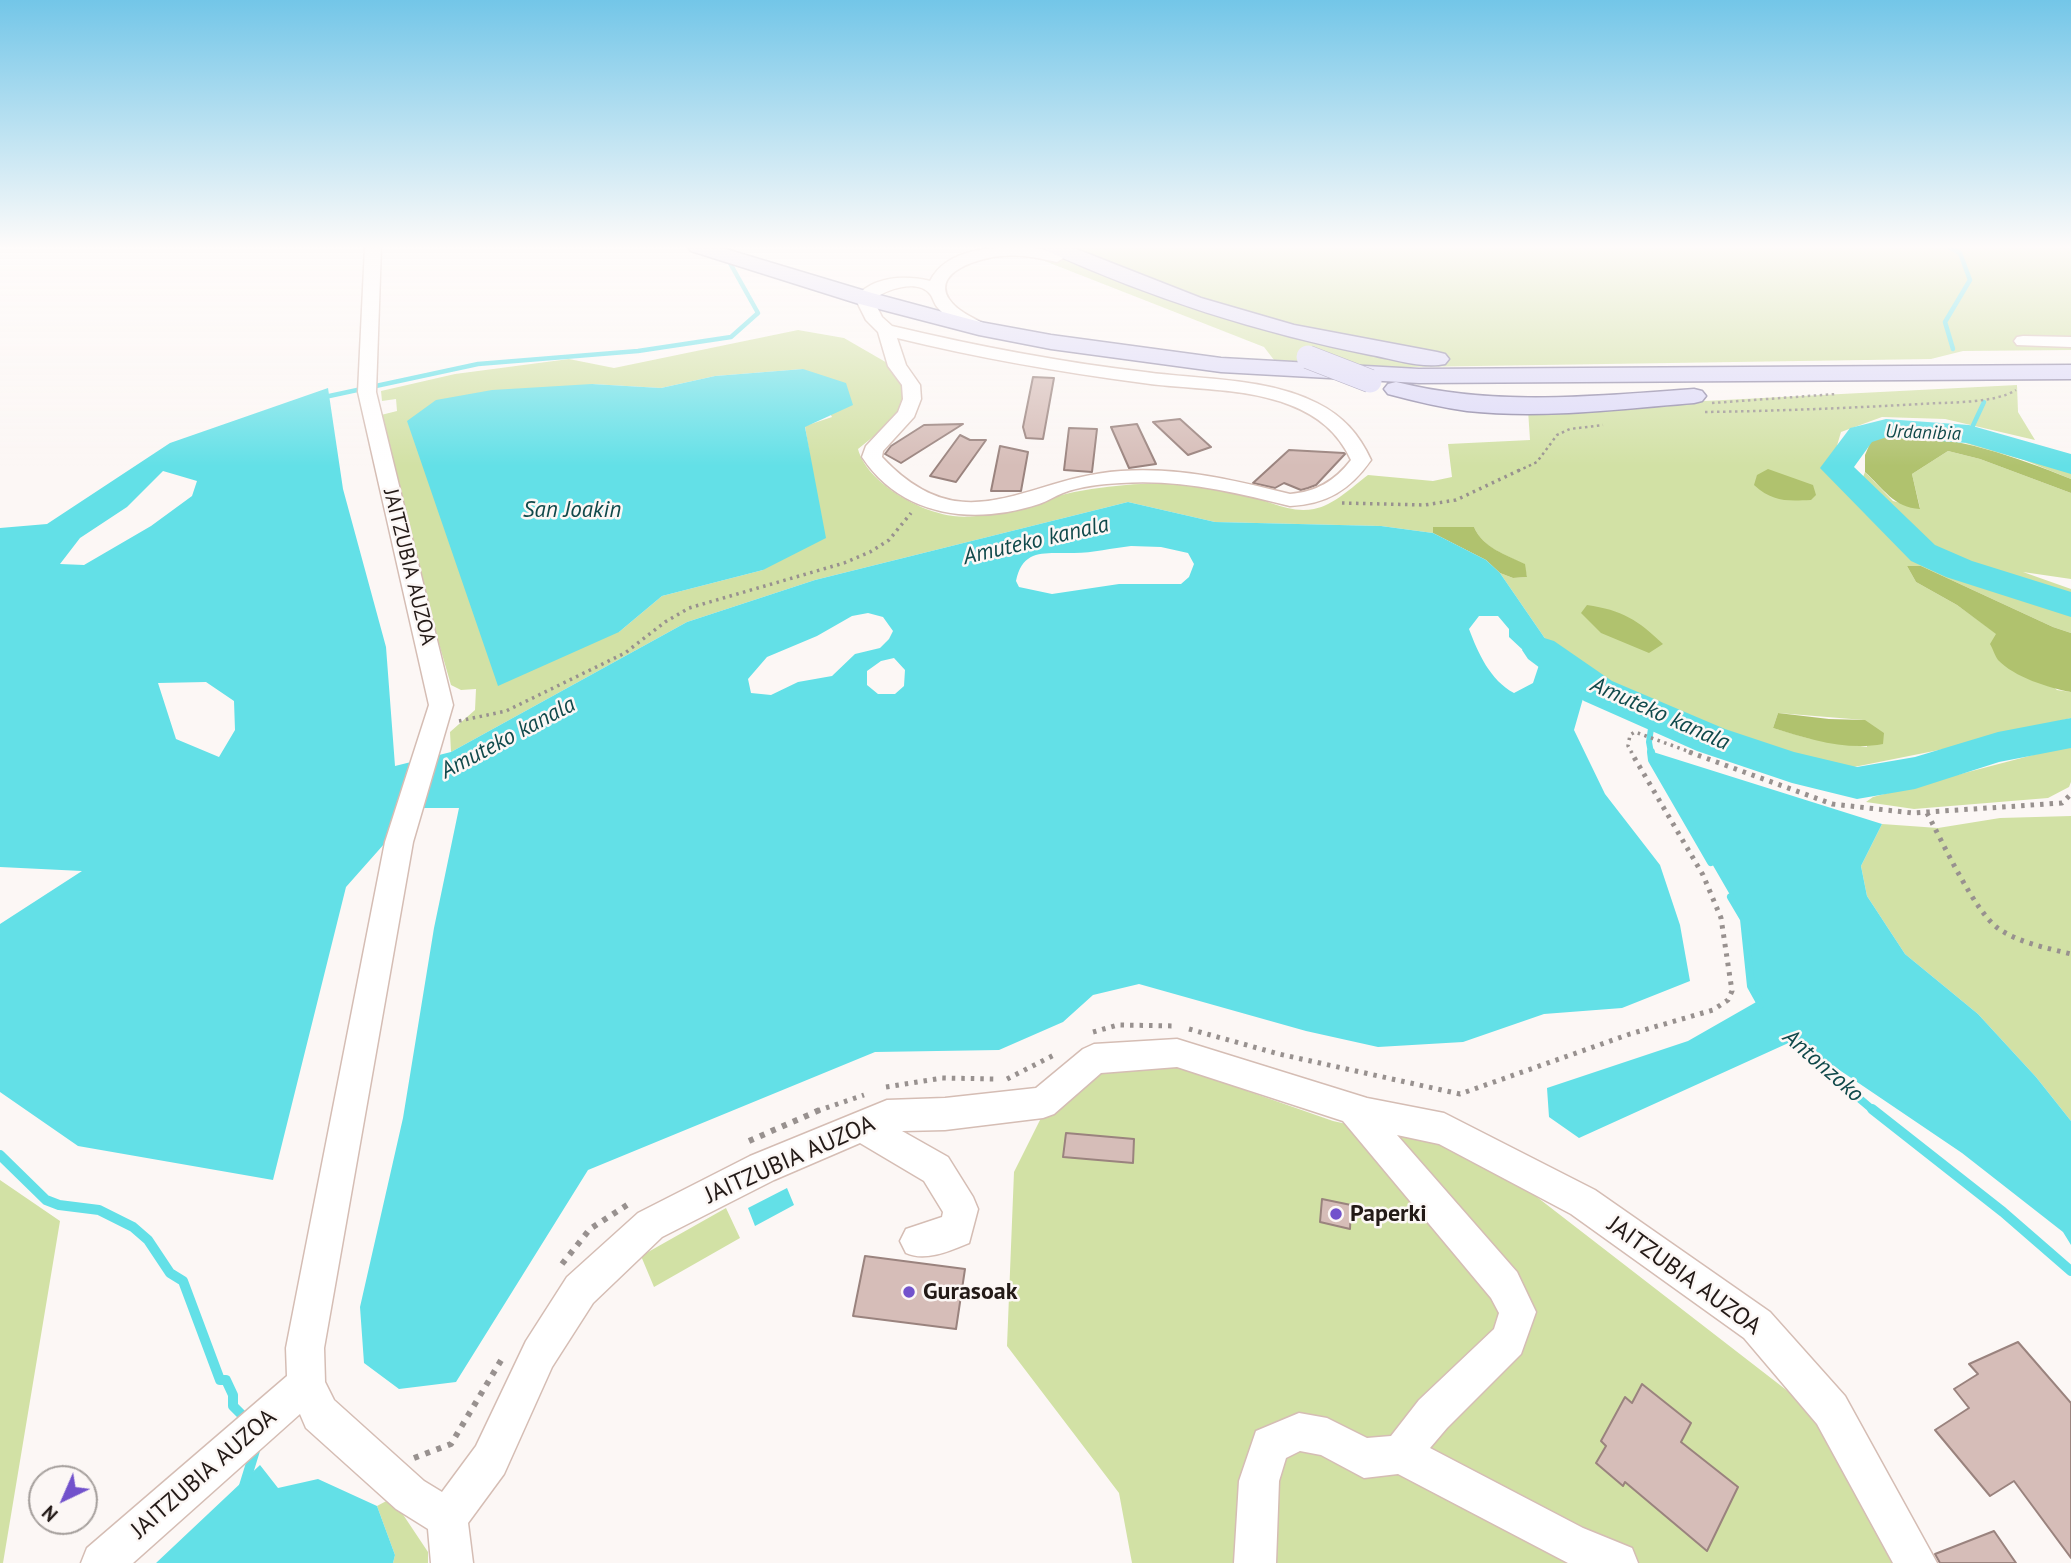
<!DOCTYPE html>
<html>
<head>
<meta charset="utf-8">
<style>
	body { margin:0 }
	#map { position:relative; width:2071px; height:1563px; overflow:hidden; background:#fcf7f5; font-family:"PT Sans",sans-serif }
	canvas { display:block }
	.north { position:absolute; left:28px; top:1465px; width:70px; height:70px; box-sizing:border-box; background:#fcf7f5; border:2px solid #a59f9c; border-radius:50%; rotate:224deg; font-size:19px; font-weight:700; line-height:28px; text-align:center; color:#231a17 }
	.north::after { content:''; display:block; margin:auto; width:24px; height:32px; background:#7252cc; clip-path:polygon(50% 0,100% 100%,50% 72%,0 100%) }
</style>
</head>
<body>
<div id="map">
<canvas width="2071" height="1563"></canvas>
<div class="north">N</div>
</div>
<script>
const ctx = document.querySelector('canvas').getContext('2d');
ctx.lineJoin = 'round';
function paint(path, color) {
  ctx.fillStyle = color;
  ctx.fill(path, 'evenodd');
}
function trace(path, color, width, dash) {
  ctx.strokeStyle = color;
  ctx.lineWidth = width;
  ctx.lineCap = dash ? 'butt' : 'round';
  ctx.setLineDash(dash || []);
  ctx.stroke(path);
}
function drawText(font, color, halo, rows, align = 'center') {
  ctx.font = font + ' "PT Sans",sans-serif';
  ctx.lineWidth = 5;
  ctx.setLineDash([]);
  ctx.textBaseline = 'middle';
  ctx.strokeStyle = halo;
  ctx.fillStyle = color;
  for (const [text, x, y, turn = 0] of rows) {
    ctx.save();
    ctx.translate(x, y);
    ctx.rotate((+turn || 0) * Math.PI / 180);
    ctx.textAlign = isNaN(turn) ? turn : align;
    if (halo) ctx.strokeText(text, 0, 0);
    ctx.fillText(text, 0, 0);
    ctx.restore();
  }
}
paint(new Path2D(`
	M1009 247H2071V350L1963 351 1931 359 1281 369 1264 347Z
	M798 330 844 338 889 364 907 395 894 420 858 449C867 483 920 512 953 516 987 520 1025 505 1057 496 1080 490 1103 487 1126 485 1165 481 1203 485 1242 494 1266 499 1288 514 1314 509 1334 505 1352 487 1368 475L1433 481 1452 477 1448 444 1530 440 1528 410 2017 385 2018 412 2035 440 1945 419 1882 417 1841 432 1830 470 1914 556 1969 581 2071 611V633L2053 627 1921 566H1907L1916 582 1957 605 1997 634 2057 690 2071 692V718L1969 744 1839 770 1698 720 1590 674 1546 640 1500 573 1513 578 1527 577 1524 564C1504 554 1483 548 1474 527H1433V533L1381 526 1215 522 1128 502 815 580 687 622 451 752 450 732 475 710 476 689 461 690 451 685 396 496 381 415 397 411 396 399 382 401 381 391 455 374 569 359 614 368ZM803 369 832 417 805 426 810 457 763 570 662 596 619 632 592 384 661 388 715 376ZM1778 713 1864 720 1867 747 1807 738 1773 728Z
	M1970 440 2071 471V479L2024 460 1965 443Z
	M1948 451 1980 459 2071 493V579L2023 572 2071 589V599L1946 560 1915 539 1861 482 1865 472 1893 501 1920 508 1912 474Z
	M2071 745V782L2069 787 2048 798 1914 809 1866 802 1873 797Z
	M2071 816V1121L2036 1077 1978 1014 1905 954 1867 896 1861 866 1882 824 1938 828 2000 818Z
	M1173 1065 1333 1121 1480 1153 1820 1416 1910 1563H1132L1119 1493 1007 1346 1014 1172 1043 1114 1093 1075Z
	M0 1180 60 1221 3 1563H0Z
	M726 1208 740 1238 654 1287 641 1256Z
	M392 1498 428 1552V1563H393L395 1555 377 1506Z`), '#d2e1a5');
paint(new Path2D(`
	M1896 434C1958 437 2014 456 2071 479V493L1980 459 1948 451 1912 474 1920 509C1894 508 1883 488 1865 472V455L1871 441Z
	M1768 469 1813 485 1816 495 1811 500C1786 501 1773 502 1754 485L1757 475Z
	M1433 527H1474C1483 548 1505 554 1525 564L1527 577 1513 578 1500 573 1486 560 1433 533Z
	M1907 566H1921L2053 627 2071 633V692C2049 688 2014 677 1998 660 1995 656 1993 649 1990 644L1996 634 1957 605 1916 582Z
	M1587 605C1622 610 1638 620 1663 644L1649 653 1601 633 1581 613Z
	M1778 713 1829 719 1865 720 1884 733 1883 744C1846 751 1808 739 1773 728Z`), '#b0c26e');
paint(new Path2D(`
	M803 369 846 383 853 405 805 427 826 538 763 570 662 596 619 632 498 686 407 421 436 400 492 390 592 384 661 388 715 376Z
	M328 388 343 489 386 647 395 766 451 752 687 622 815 580 1128 502 1215 522 1381 526 1433 533 1486 560 1500 573 1546 640 1590 674 1574 730 1605 794 1660 865 1680 925 1690 981 1622 1008 1544 1014 1463 1042 1378 1047 1306 1031 1139 984 1093 995 1063 1022 999 1050 875 1052 588 1170 456 1382 399 1389 364 1363 360 1307 403 1118 434 928 459 808H416L346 887 273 1180 78 1146 0 1092V924L82 871 0 867V528L47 524 170 443ZM163 471 197 481 192 496 151 526 84 565 60 564 80 538 127 507ZM1131 546 1161 547 1188 553 1194 564 1189 577 1181 584H1119L1052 594 1019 587 1016 581C1023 547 1047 554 1074 553 1093 553 1112 548 1131 546ZM868 613 883 617 893 631 889 639 880 648 855 654 832 676 798 682 771 695 751 693 748 679 767 657 817 636 852 616ZM1479 616H1498L1509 629V637L1539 665 1533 683 1514 693C1490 680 1478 653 1469 629ZM894 658 905 670 904 686 895 694H878L867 685V671L881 661ZM206 682 234 701 235 730 219 757 176 739 158 683Z
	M1650 751 1882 824 1861 866 1867 896 1905 954 1978 1014 2036 1077 2071 1121V1245L2063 1232 1962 1153 1795 1040 1579 1138 1549 1117 1547 1088 1688 1041 1758 1001 1751 986 1744 919 1652 760Z
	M787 1188 794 1205 755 1226 748 1208Z
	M260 1465 278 1488 318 1479 377 1506 395 1555 393 1563H156Z`), '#63e0e7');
trace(new Path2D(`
	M1949 247 1960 253 1970 280 1945 322 1953 349
	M320 398 478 364 638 351 731 337 758 313 721 247
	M1969 434 1984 402`), '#63e0e7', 4.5);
trace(new Path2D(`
	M1651 753 1649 742 1653 715`), '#63e0e7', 6);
trace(new Path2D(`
	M1651 752 1652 760 1711 862
	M1731 897 1744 919 1751 986 1761 1004
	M1786 1036 1874 1111`), '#63e0e7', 8);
trace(new Path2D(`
	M1872 1109 2003 1212 2071 1271
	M0 1155 46 1200 59 1205 99 1210 133 1227 148 1240 170 1273 183 1281 220 1380H226L233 1395V1406L247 1420
	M244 1486 256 1447`), '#63e0e7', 10);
paint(new Path2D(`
	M1886 419 1969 425 2071 454V474L1967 443 1887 437 1872 442 1854 467 1935 545 1972 561 2071 592V617L1946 577 1911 561 1820 468 1850 428Z
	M1541 637 1554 641 1612 681 1725 729 1794 752 1857 767 1915 757 1998 732 2071 718V748L1999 762 1915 789 1857 799 1792 783 1697 751 1584 701 1528 659 1522 650 1528 641Z`), '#63e0e7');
const building = new Path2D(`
	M1033 377 1054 378 1043 439 1026 438 1023 427Z
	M1180 419 1211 447 1188 455 1153 422Z
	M963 424 901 463 885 454 891 446 924 425Z
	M1137 424 1156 464 1129 468 1111 427Z
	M1069 428 1097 429 1092 472 1064 470Z
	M960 435 970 440H986L956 482 930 476Z
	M1000 446 1028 452 1021 491H991Z
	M1289 450 1344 453 1345 454 1316 485 1308 488 1301 490 1284 483 1275 488 1253 483Z
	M1066 1133 1134 1139 1133 1163 1063 1157Z
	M1322 1199 1351 1205 1350 1229 1320 1222Z
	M865 1256 965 1269 956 1329 853 1316Z
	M2018 1342 2071 1403V1558L2014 1481 1990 1496 1935 1430 1969 1408 1954 1389 1978 1374 1969 1364Z
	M1642 1384 1691 1423 1681 1442 1738 1487 1707 1551 1625 1482 1623 1486 1596 1463 1606 1446 1601 1441 1625 1397 1632 1403Z
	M1994 1531 2016 1563H1940L1935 1554Z`);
paint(building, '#d6bdb8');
trace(building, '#9a837e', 2);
const minor = new Path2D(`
	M365 247H381L376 392 453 705 413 842 324 1348 325 1382 334 1400 424 1481 442 1492 476 1446 526 1341 567 1277 638 1213 750 1156 887 1100 945 1098 1036 1088 1083 1049 1094 1044 1177 1039 1367 1098 1444 1113 1595 1190 1770 1312 1845 1396 1937 1563H1893L1817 1424 1744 1338 1571 1214 1439 1144 1397 1135 1517 1272 1536 1312 1521 1354 1447 1428 1430 1448 1583 1528 1632 1548 1638 1563H1568L1398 1474 1364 1478 1321 1455 1300 1451 1286 1458 1279 1481 1276 1563H1234L1239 1481 1256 1431 1299 1413 1327 1418 1367 1438 1391 1436 1419 1400 1494 1329 1499 1313 1491 1298 1343 1121 1177 1067 1101 1073 1054 1114 1043 1118 945 1130 902 1131 948 1157 973 1197 978 1209 969 1243C950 1251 925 1262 906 1253L900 1241 906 1229 942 1217 943 1212 924 1181 860 1143 774 1180 662 1237 593 1303 552 1367 504 1474 468 1523 473 1563H431L428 1529 396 1509 306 1428 300 1414 133 1563H81L87 1548 287 1376 286 1348 385 842 429 705 358 392Z
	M1031 247 1063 254 1065 257 1057 262C1039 258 1021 254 1002 256 983 257 931 271 949 299 957 311 973 318 985 324L988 328 985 332C970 336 948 319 938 308 934 304 933 297 930 294 917 278 886 290 873 299L882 317 892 326C976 346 1059 362 1145 372 1202 380 1265 377 1317 403 1343 416 1359 434 1371 460 1350 490 1327 504 1290 506 1233 492 1180 479 1121 483 1102 484 1081 486 1063 493 1055 496 1048 501 1039 504 975 525 902 518 862 457L866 446 898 412 903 399 902 385 888 366 878 332 866 320 855 298C873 276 905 275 930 281 948 246 997 247 1031 247ZM897 338C979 358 1060 372 1143 383 1191 390 1244 387 1290 405 1318 416 1338 432 1351 460 1335 481 1316 492 1290 494 1233 480 1180 467 1121 471 1025 477 965 546 882 457L883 451 914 417 921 399 920 385 906 365Z
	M2023 336 2071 337V347L2017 345 2014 341 2017 337Z`);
const major = new Path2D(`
	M688 247H719L872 293 980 322 1051 335 1221 358 1419 369 2071 365V379L1419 383 1221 372 1051 349 979 335 856 303 691 251Z
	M1044 247H1071L1201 298 1294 325 1437 352 1445 354 1449 359 1445 364C1423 369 1393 359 1371 355 1259 333 1151 298 1047 251Z
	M1396 382C1497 407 1592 396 1694 389L1702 391 1706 396 1702 401 1694 403C1619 409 1542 419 1467 411 1440 407 1414 401 1388 394L1384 389 1388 384Z`);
trace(minor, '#d5bdb4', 3);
trace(major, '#8e87a6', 3);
trace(new Path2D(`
	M1712 403 1836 394
	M1705 412C1777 411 1849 408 1921 404 1947 402 1994 404 2016 390
	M1518 471 1537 462 1557 435 1570 429 1603 425`), '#98918f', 2.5, [2.5, 3.5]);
trace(new Path2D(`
	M1342 503 1425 505 1456 500 1522 469
	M459 721 506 711 625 653 665 622 689 608 844 563 870 552 889 540 911 513
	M1632 753 1628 746 1630 735 1635 732 1693 753`), '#98918f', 3.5, [2.5, 4.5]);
trace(new Path2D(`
	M1689 752 1832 804 1913 813 2062 803 2071 794
	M1927 813C1942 841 1975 913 1999 929 2020 943 2047 948 2071 954
	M1189 1029 1279 1054 1460 1094 1630 1034 1713 1010 1728 1000 1732 991 1721 918 1703 875 1631 752
	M1093 1032 1118 1025 1177 1026
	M1007 1079 1056 1054
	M886 1087 942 1078 995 1079
	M817 1111 864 1095`), '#98918f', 5, [3.5, 6]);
trace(new Path2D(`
	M749 1141 822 1109
	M562 1264 590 1229 627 1205
	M414 1458 451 1444 503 1357`), '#98918f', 6, [5, 7]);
paint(minor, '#fff');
paint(major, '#dddaf8');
const majorBridge = new Path2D(`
	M1308 357 1370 381`);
trace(majorBridge, '#8e87a6', 24, []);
trace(majorBridge, '#dddaf8', 23);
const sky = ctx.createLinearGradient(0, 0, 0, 466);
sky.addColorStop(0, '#73c6e8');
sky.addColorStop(0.53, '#fefbfa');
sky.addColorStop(1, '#fefbfa00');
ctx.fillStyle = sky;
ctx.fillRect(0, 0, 2071, 466);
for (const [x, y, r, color] of [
	[1336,1214,7,"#7252cc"],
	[909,1292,7,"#7252cc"]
]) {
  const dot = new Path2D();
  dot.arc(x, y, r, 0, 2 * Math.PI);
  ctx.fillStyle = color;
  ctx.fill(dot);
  trace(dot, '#fcf7f5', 2.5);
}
drawText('italic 19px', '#10494b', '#fcf7f5', [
	["Urdanibia",1923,433,2]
]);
drawText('21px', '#231a17', '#fcf7f5', [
	["JAITZUBIA AUZOA",409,567,76]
]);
drawText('italic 23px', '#10494b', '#fcf7f5', [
	["San Joakin",572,510],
	["Amuteko kanala",1036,541,-13],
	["Amuteko kanala",1660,714,24],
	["Amuteko kanala",508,738,-28],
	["Antonzoko",1823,1066,41]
]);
drawText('24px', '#231a17', '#fcf7f5', [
	["JAITZUBIA AUZOA",790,1160,-24],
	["JAITZUBIA AUZOA",1684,1276,36],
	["JAITZUBIA AUZOA",204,1474,-41]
]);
drawText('bold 24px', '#231a17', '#fcf7f5', [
	["Paperki",1350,1214],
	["Gurasoak",923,1292]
], 'left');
</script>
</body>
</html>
